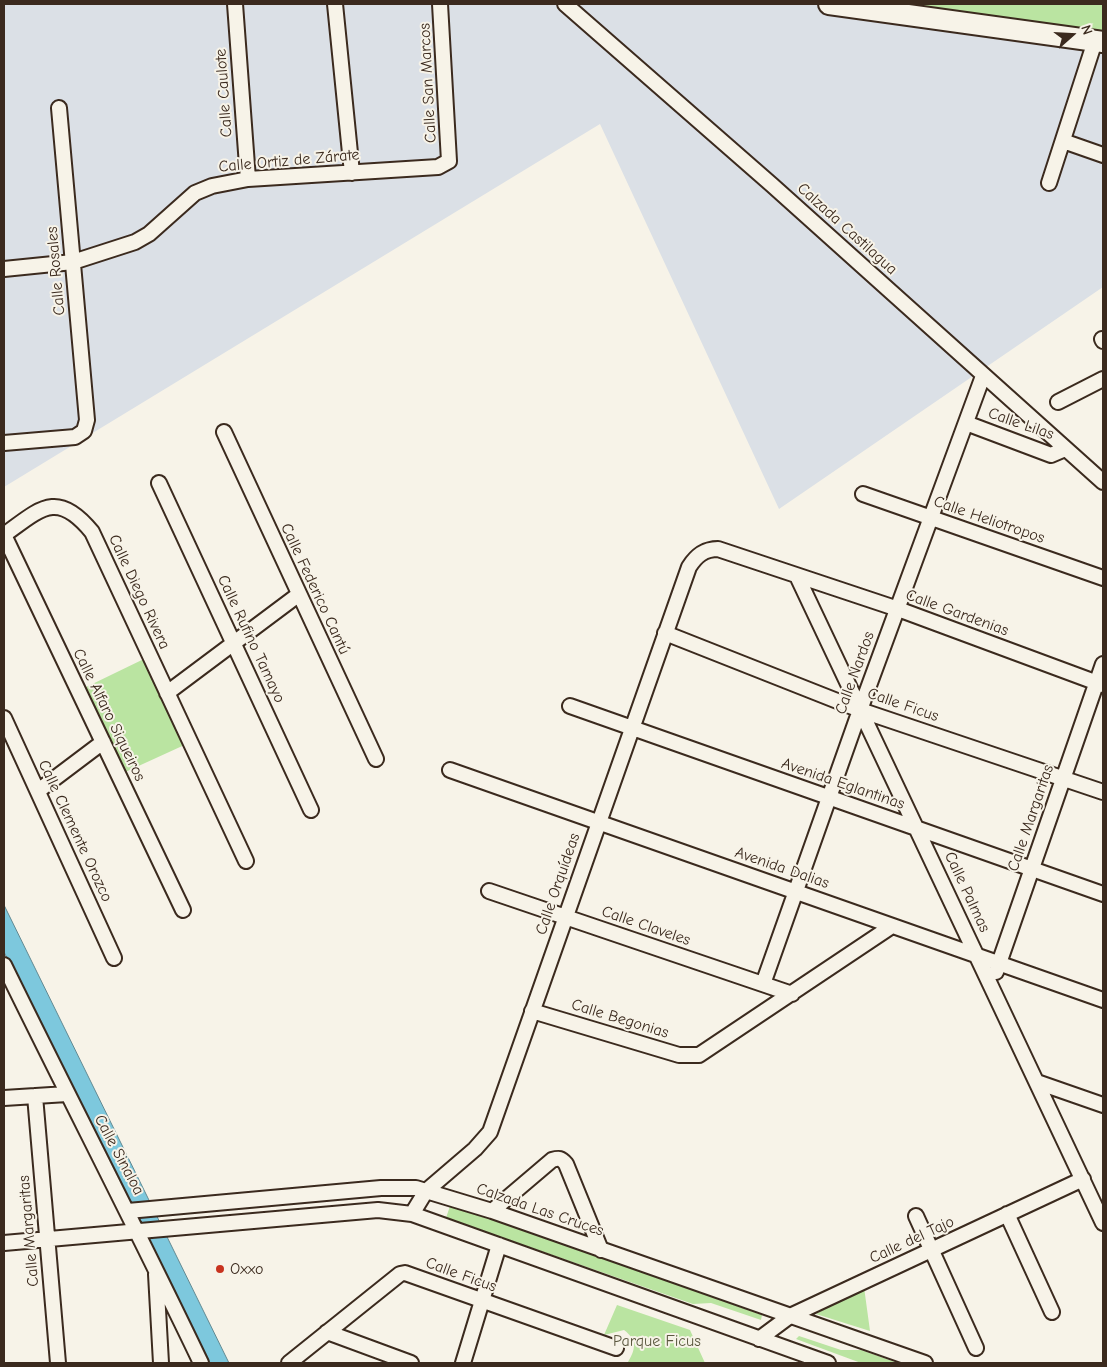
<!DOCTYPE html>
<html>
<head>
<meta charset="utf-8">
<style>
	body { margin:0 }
	#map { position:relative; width:1107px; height:1367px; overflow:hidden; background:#f7f3e8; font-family:"Comic Neue",sans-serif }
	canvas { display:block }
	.frame { position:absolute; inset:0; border:5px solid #3b2a1e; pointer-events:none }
	.north { position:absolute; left:1047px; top:10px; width:50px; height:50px; -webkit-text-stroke:4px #f7f3e8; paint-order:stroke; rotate:71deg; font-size:14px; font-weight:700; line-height:20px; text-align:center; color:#3b2a1e }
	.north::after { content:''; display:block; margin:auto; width:18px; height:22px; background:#3b2a1e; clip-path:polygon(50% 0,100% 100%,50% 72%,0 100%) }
</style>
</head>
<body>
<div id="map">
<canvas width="1107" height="1367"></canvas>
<div class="frame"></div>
<div class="north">N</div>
</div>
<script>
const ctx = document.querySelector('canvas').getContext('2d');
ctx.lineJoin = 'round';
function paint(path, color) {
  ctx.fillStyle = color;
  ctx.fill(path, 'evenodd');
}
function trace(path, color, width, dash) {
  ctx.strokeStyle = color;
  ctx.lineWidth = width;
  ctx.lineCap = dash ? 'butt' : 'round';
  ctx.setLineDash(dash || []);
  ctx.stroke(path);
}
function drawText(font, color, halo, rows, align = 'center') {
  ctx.font = font + ' "Comic Neue",sans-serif';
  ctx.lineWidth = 4;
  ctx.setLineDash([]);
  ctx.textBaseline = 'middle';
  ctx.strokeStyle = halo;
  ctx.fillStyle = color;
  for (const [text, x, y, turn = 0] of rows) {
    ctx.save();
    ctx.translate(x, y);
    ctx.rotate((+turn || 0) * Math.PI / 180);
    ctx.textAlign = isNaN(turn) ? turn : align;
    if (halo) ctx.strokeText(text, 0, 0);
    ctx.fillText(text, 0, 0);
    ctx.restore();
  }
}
paint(new Path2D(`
	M4 4H1103V287L779 509 600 124 4 487Z`), '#dbe0e6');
paint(new Path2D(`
	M847 4H1103V38Z
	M148 657 191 742 121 774 80 690Z
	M450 1206 562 1243 762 1315 761 1320 711 1303 693 1304 446 1218Z
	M864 1287 870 1331 816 1314Z
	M617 1305 690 1330 705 1363H625L628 1362C636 1349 637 1340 624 1330L604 1335Z
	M799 1336 841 1350H861L898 1363H861L796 1339Z`), '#bae4a1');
const water = new Path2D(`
	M4 905 229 1363H208L4 952Z`);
paint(water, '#7dc8dd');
trace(water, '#638991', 1);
const minor = new Path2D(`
	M235 4 248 179
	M335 4 352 173
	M565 4 772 185 1103 482
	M1063 141 1103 155
	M1049 183 1095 41
	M4 269 73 262 135 242 149 234 195 193 212 186 248 179 438 167 449 161 440 4
	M1102 339 1103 341
	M1058 402 1103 379
	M966 423 1051 455 1065 449
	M224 432 376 759
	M4 443 75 437 84 431 87 420 59 108
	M159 483 311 810
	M863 494 1103 578
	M4 535C40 509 57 489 92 532L246 861
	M4 535 183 910
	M797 576 1103 1223
	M665 633 860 710 1103 792
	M167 693 298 595
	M570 706 1103 894
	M4 718 114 958
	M450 770 1103 1000
	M38 791 103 742
	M489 891 792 994
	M4 965C69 1098 137 1229 201 1363
	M996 972 1103 664
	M763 984 860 710 983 376
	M532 1011 679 1055H699L892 926
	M1037 1082 1103 1105
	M35 1096 58 1363
	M4 1098 67 1094
	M128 1211 381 1188H416L492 1211 925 1363
	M492 1211 552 1160C559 1158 561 1158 566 1164L601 1250
	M412 1214 426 1191 475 1149 490 1132 689 567C696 556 704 549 718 549L898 609 1103 685
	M1007 1214 1052 1312
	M916 1216 976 1348
	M4 1243 378 1210 412 1214 828 1363
	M156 1274 161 1363
	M327 1332 411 1363
	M759 1339 790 1316 1083 1179
	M289 1363 400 1274 405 1273 616 1348
	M463 1363 499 1245`);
const highway = new Path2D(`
	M829 4 1103 42`);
trace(minor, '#3b2a1e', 18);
trace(highway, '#3b2a1e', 24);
trace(minor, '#f7f3e8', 14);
trace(highway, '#f7f3e8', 20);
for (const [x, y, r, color] of [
	[220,1269,5,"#c8321e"]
]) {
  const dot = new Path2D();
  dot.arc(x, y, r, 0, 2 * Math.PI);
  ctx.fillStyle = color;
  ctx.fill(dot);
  trace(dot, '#f7f3e8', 2);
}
drawText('16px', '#3b2a1e', '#f7f3e8', [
	["Calle San Marcos",428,83,-93],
	["Calle Caulote",224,93,-94],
	["Calle Ortiz de Zárate",289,161,-5],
	["Calzada Castilagua",847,229,42],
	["Calle Rosales",56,271,-95],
	["Calle Lilas",1021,424,19],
	["Calle Heliotropos",989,520,19],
	["Calle Federico Cantú",315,589,65],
	["Calle Diego Rivera",139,592,65],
	["Calle Gardenias",957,613,20],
	["Calle Rufino Tamayo",251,639,65],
	["Calle Nardos",855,673,-70],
	["Calle Ficus",903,705,19],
	["Calle Alfaro Siqueiros",109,715,64],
	["Avenida Eglantinas",843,784,19],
	["Calle Margaritas",1031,818,-71],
	["Calle Clemente Orozco",75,831,65],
	["Avenida Dalias",782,868,19],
	["Calle Orquídeas",558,884,-71],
	["Calle Palmas",967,892,65],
	["Calle Claveles",646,926,19],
	["Calle Begonias",620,1019,17],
	["Calle Sinaloa",119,1155,62],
	["Calzada Las Cruces",540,1210,19],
	["Calle Margaritas",29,1231,-95],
	["Calle del Tajo",912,1240,-25],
	["Calle Ficus",461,1275,20]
]);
drawText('16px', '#3b2a1e', '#f7f3e8', [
	["Oxxo",230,1269]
], 'left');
drawText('16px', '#5b583f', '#f7f3e8', [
	["Parque Ficus",657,1341]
]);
</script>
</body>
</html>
